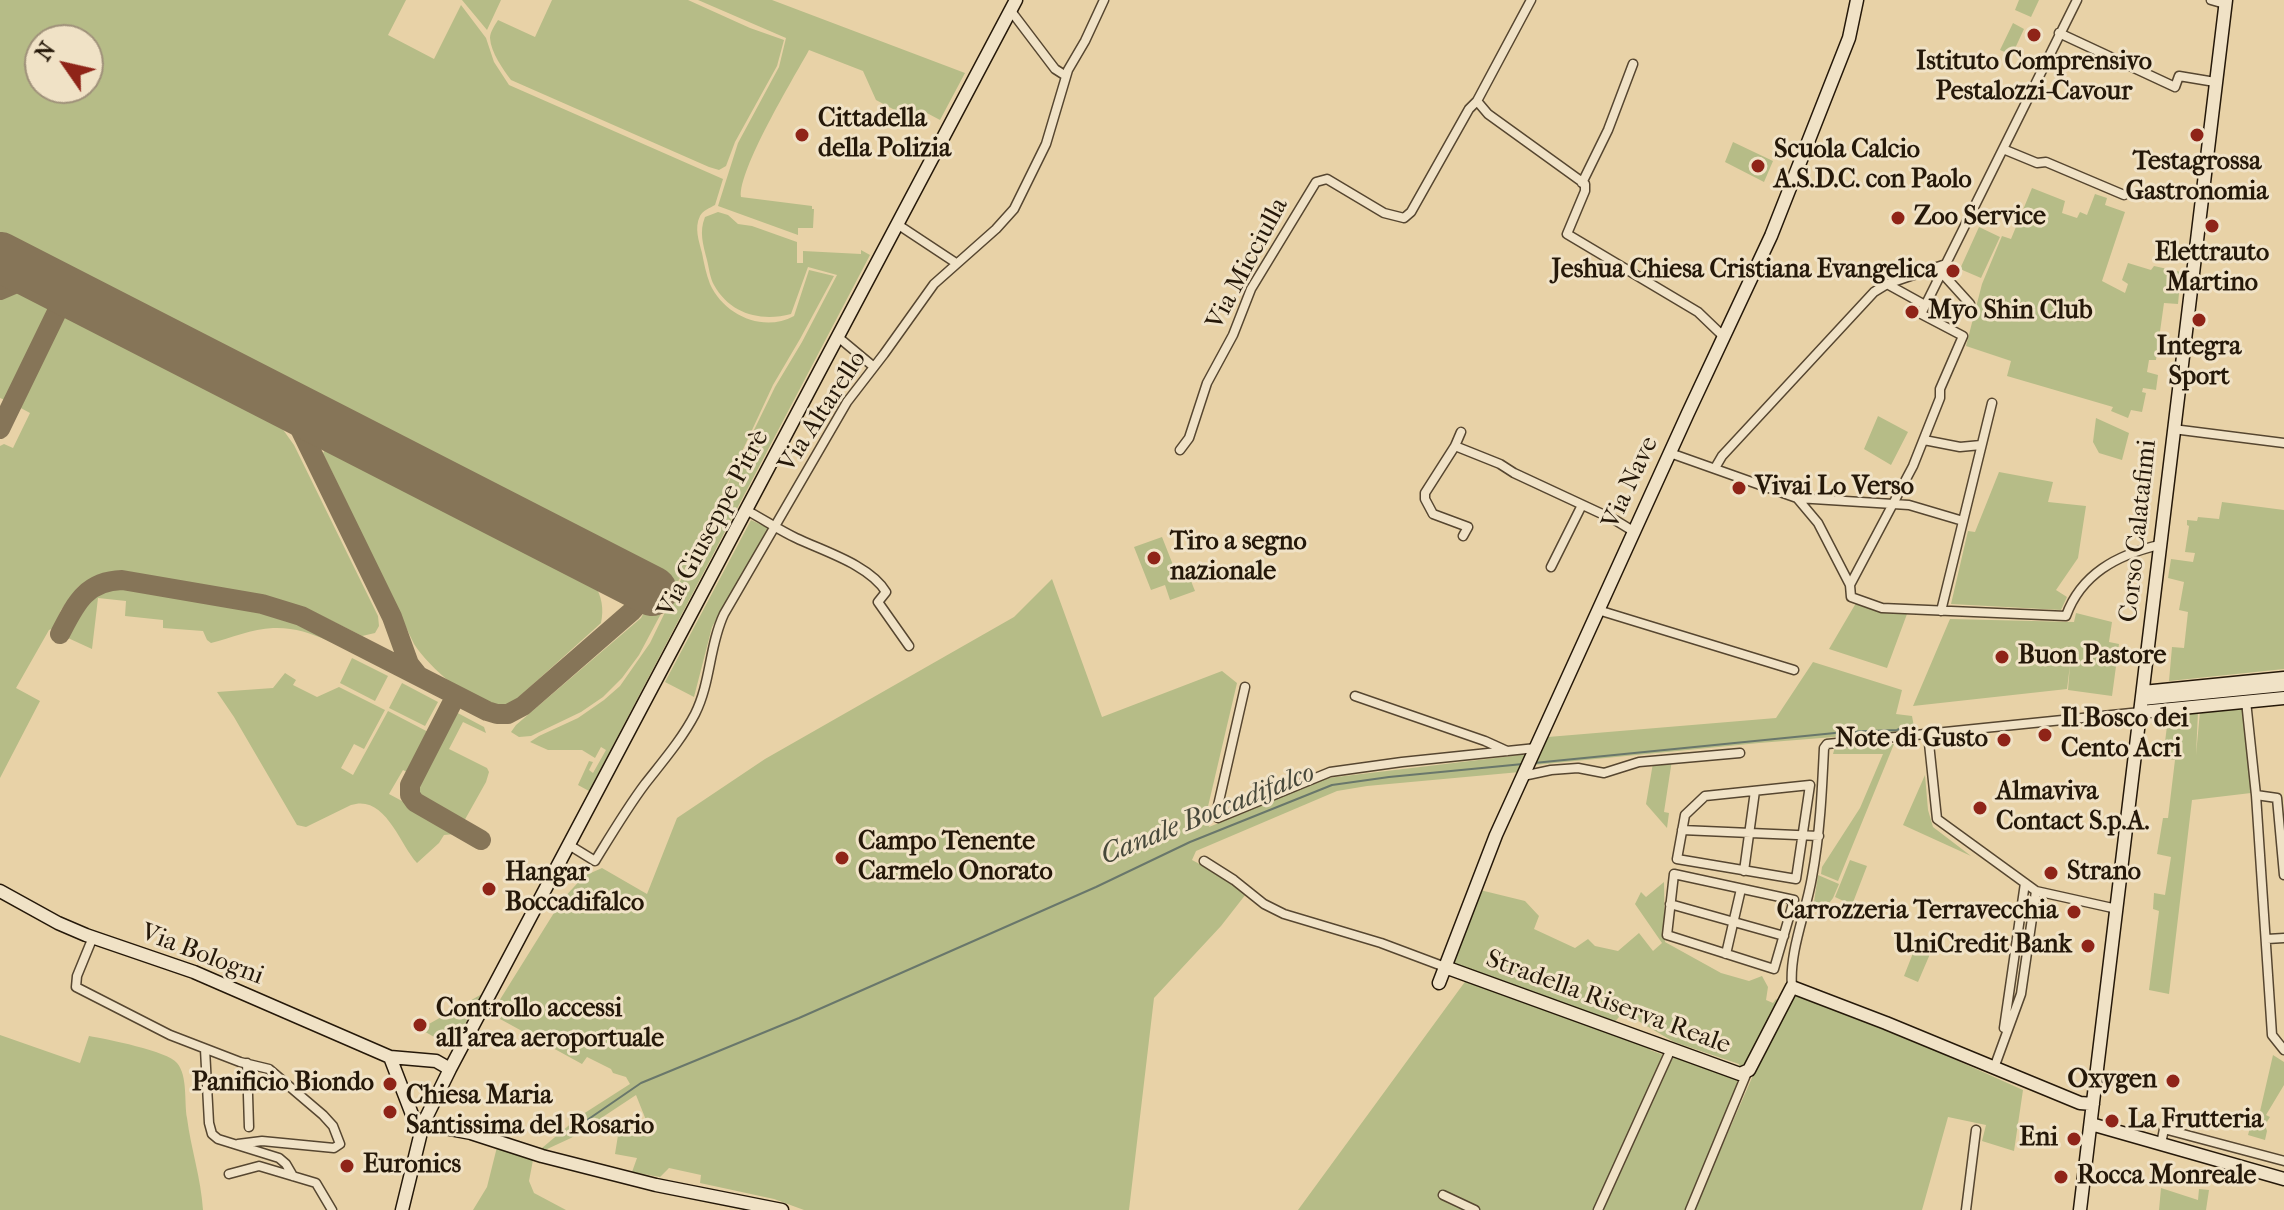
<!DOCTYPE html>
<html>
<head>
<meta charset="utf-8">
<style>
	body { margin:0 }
	#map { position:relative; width:2284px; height:1210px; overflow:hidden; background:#e8d2a7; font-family:"IM FELL French Canon",serif }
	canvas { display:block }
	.north { position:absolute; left:24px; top:24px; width:80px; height:80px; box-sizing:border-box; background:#f0e2c6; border:2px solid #9f917a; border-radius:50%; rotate:304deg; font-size:22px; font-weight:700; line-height:32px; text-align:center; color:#251809 }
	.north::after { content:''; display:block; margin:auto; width:28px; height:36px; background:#8f2418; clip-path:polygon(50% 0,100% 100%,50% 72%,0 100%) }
</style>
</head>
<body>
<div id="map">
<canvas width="2284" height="1210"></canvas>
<div class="north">N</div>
</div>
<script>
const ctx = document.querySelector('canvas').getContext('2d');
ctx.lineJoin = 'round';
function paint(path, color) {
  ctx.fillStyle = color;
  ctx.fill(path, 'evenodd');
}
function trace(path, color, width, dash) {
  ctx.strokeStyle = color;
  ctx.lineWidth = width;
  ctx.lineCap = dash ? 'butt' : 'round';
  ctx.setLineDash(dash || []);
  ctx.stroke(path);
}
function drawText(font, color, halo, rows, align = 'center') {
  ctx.font = font + ' "IM FELL French Canon",serif';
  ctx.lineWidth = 6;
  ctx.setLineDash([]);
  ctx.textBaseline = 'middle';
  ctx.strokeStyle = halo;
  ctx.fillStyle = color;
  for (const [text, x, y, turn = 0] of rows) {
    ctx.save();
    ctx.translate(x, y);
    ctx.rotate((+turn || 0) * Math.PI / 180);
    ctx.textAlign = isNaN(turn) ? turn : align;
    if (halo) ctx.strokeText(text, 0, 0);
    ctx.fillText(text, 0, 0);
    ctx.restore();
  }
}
paint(new Path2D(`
	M0 0H406L388 35 434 59 461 5 486 38 494 62 509 85 723 179 715 205C710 208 703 210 700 216 694 228 699 241 702 253 704 263 706 274 710 284 724 315 763 333 794 316L809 270 834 276 800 339 773 385 706 529 639 655 622 678 603 697 581 712 531 736 519 737 511 732 516 725 641 618 665 572 0 232ZM40 40H88V88H40Z
	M462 0H501L487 30Z
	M552 0H688L750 28 784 40 777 66 735 142 726 166 719 170 709 167 511 80C503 69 491 53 490 38 490 32 495 25 498 20L535 37Z
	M698 0H772L965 73 940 120 925 112 919 123 876 100 863 71 809 50C793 79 738 170 741 197L812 206V209H814L813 228H798V235L718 206 738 143 779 67 786 38Z
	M2019 0H2039L2031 17 2015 10Z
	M2013 23 2024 29 2012 55 2000 50Z
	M1733 142 1773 161 1764 182 1725 162Z
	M2032 188 2065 201 2062 213 2077 218 2080 212 2087 215 2095 194 2107 198 2105 205 2125 212 2102 281 2125 293 2128 284 2122 280 2128 263 2151 270 2154 266 2181 272 2178 304 2164 303 2156 360H2149L2147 372 2158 375 2156 390 2143 388 2142 392 2146 393 2142 412 2131 410 2128 418 2111 411 2113 407 2007 376 2011 361 1966 346 1982 284 2002 236 2011 239Z
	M718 212 728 215 738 224 752 226 797 242V263H803V251L861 254V250L870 255 589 791 578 785 589 761 593 762 589 770 593 773 606 750 601 747 595 758 582 750H548L530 742 539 736 578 718 604 700 620 686 650 643 775 387 802 342 837 275 808 267 791 314C761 322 730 314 714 285 710 278 709 268 707 260 703 244 699 232 705 217Z
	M1979 227 2000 237 1981 278 1960 269Z
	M8 289H17L50 308 49 315 7 401 0 398V292Z
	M66 315 279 424 294 445 378 616 379 626 375 633 362 636 314 612 286 602 125 571 99 575 78 587 61 610 54 628 49 630 16 688 40 701 0 778V446L4 444 13 448 30 413 17 406 61 318Z
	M1878 416 1908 432 1891 465 1864 449Z
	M2096 418 2129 433 2122 460 2099 453 2093 442Z
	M327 447 594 584C602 596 604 609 601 623L511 704C477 711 431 670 414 644L323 453Z
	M1999 472 2053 482 2048 502 2086 506 2078 558 2056 590 2067 597 2061 610 1951 604 1968 531 1975 532Z
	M2222 502 2284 510V669L2169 681 2172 647 2184 648 2188 612 2179 610 2184 582 2168 578 2171 559 2193 562 2195 553 2185 552 2189 526 2187 525V520L2197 521 2198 517 2219 519Z
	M751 520 768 528 712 627 694 697 665 682Z
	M1162 537 1175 570 1178 569 1181 574 1187 571 1195 591 1170 600 1165 585 1151 590 1134 547Z
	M1052 579 1102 717 1222 671 1237 683 1206 815 1210 824 1209 827 1328 778 1529 754 1520 772 1367 786 1337 791 1196 851 1192 860 1228 879 1246 894 1221 926 1154 998 1129 1210H804L774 1199 700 1183 701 1175 669 1168 660 1177 632 1172 637 1158 615 1154 619 1129 650 1130 636 1095 571 1138 545 1150 542 1148 580 1116 630 1084 626 1077 613 1073 611 1069 587 1057 582 1064 491 1014 562 900 584 876 602 868 647 894 677 818 765 759 1014 617Z
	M115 586 277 611 327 633 377 660 375 664C344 649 309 626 273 628 252 629 231 638 211 643L207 640 203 631 163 628V620L125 616 126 601 98 598 92 649 68 638C65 623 82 597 96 590 102 586 108 586 115 586Z
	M1856 603 1876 611 1907 614 1887 668 1829 649Z
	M2076 613 2112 622 2109 642 2119 644 2112 696 2068 690 2070 665 2067 689 1913 706 1950 619 2074 622Z
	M352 658 388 676 375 701 340 683Z
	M1813 662 1902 690 1896 714 1912 716 1914 727 1896 732 1759 743 1534 765 1548 737 1776 718Z
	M285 673 296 680 293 685 317 697 339 687 385 710 364 749 354 744 341 768 353 775 388 711 432 734 411 774 403 770 389 794 452 828 455 834 444 835 439 843 417 863C399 843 385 794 351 805L306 827 297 825 234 717 217 692 273 688Z
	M402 683 438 702 425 726 389 708Z
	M2242 706 2251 793 2192 800 2169 994 2149 990 2159 911 2153 909 2154 893 2165 895 2171 857 2157 854 2163 818H2168L2175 760 2163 758 2167 726H2171L2170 714 2198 712 2196 755 2200 711Z
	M452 710 484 727 486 733 463 722 449 749 487 768 489 772 486 782 463 823 459 825 419 803 413 794 417 778Z
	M1894 744 1838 881 1821 874 1822 867 1860 808 1883 754H1833L1835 747Z
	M1672 760 1664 812 1669 813 1667 828 1646 804 1653 763Z
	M1925 775 1928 810 1933 827 1971 856 1903 825Z
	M1850 860 1867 866 1852 905 1835 897Z
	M1818 875 1839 884 1833 898 1827 906 1814 902Z
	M1664 882 1665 942 1721 973 1749 981 1762 976 1768 987 1766 1000 1773 1003 1776 999 1779 1001 1747 1065 1739 1068V1064L1674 1042 1623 1012 1614 1023 1451 964 1480 890 1525 901 1539 916 1534 929 1575 948 1588 939 1595 946 1618 951 1639 933 1653 951 1662 943 1635 904 1641 892 1646 897Z
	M1915 948 1930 954 1918 982 1904 976Z
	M1467 979 1651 1045 1650 1050 1669 1057 1671 1054 1735 1077 1737 1081V1088L1686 1210H1298Z
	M482 994 452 1047 420 1029Z
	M1798 994 1885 1028 2023 1090 2014 1151 1982 1141 1986 1125 1948 1117 1922 1210H1694L1758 1064 1793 997Z
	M0 1035 80 1063 89 1036C106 1039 168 1051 177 1063 188 1076 184 1102 187 1118 191 1149 201 1178 203 1210H0Z
	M2273 1055 2284 1062V1085L2266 1115 2270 1117 2265 1125 2267 1131 2265 1140 2248 1135 2252 1120H2258Z
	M497 1147 521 1153 533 1160 529 1181 534 1193 566 1210H473L487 1187Z
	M2161 1188 2198 1200 2199 1189 2209 1190 2206 1210H2159Z`), '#b6bc87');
trace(new Path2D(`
	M1534 763 1845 732 1897 730 1908 725
	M577 1127 641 1083 799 1018 1096 887 1190 842 1332 785 1389 777 1523 764`), '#69776b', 2);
trace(new Path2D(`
	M0 290 35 275
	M288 404 392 617 409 664 417 674
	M0 429 67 291
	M60 634C75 605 85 581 122 580L262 604 301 616 487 711 497 714H508L523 706 631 612 639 603 647 588
	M451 705 410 785V795L415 802 481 840`), '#867558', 20);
trace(new Path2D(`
	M0 257 652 591`), '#867558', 50);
const street = new Path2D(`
	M1531 0 1477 101 1488 114 1585 184V191L1567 234 1698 312 1723 336
	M2211 0 2225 4
	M1011 11 1055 69 1066 76
	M2059 33 2175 87 2179 76 2215 82
	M2003 149 2037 163 2046 162 2124 195
	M1582 183 1608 130 1633 64
	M897 224 956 263
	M1941 272 1970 304
	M1887 284 1925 305
	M838 337 874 367
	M2173 429 2284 443
	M1461 432 1455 446 1425 493V499L1433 514 1468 527 1463 536
	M1924 440 1960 447 1981 445
	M1455 446 1500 464 1514 473 1615 520 1633 531
	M1180 450 1189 438 1207 383 1233 335 1251 289 1316 182 1327 179 1384 213 1404 218 1411 212 1469 109 1477 101
	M1670 453 1797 498 1818 523 1850 585 1851 597 1882 608 2066 616C2081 574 2117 555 2159 545
	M1715 468 1722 456 1874 292 1887 284 1946 264
	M1797 498 1909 505 1963 521
	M746 510C763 519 779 530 796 538 823 551 870 565 886 592L878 602 909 646
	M1551 567 1582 505
	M1850 585 1913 466 1940 398V389L1963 336 1921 314 2077 0
	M1598 610 1794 670
	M1941 611 1992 403
	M1245 687 1217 810 1218 818 1330 772 1402 762 1536 748
	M1355 696 1485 741 1507 751
	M2142 701 2284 687
	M2246 701 2256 795 2272 1035 2284 1050
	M1928 734 1937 819 2036 891 2117 909
	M1523 776 1551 770 1578 768 1604 773 1639 762 1740 753
	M1810 785 1796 879 1677 859 1685 815 1705 796Z
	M2256 795 2277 798 2284 875
	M1682 830 1819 836
	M569 845 595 861C611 835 627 808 645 784 663 761 682 739 695 714 711 682 709 646 724 614L847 402 884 354 934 284 996 229 1014 209 1046 144 1068 70 1085 41 1104 0
	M1204 861 1234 880 1264 904 1284 914 1381 943 1445 967
	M1744 871 1755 791
	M1674 874 1794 900 1774 969 1667 935Z
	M1670 904 1784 936
	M93 937 77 976 76 987 170 1035 240 1062 269 1069 323 1115 333 1126 340 1144 334 1148 262 1141 238 1144
	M2267 939 2284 938
	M1726 954 1741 889
	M1792 987C1789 951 1806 913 1812 877 1820 834 1822 791 1824 748L1827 744 2141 712
	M2004 1028 2025 883
	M205 1049 209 1123 212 1134 218 1139 279 1158 286 1164 293 1176
	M247 1063 249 1127
	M1994 1068 2021 994 2036 891
	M2161 1144 2164 1129 2284 1161
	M229 1174 259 1166 316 1183 332 1210
	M1443 1195 1475 1210
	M1598 1210 1671 1049
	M1690 1210 1748 1070
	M1966 1210 1976 1130`);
const secondary = new Path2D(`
	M2143 692 2284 678
	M2141 712 2284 698
	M0 891 58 923 86 935 194 972 390 1057 436 1061 450 1069
	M1445 967 1740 1074 1749 1070 1792 987 1886 1023 2080 1103 2093 1104
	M1439 983 1496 835 1688 413 1771 236 1849 38 1857 0
	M390 1057 413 1117 423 1124 471 1133 542 1156 656 1185 782 1210
	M2091 1124 2284 1179
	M402 1210 423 1124 450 1069 1016 0
	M2080 1210 2226 0`);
trace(street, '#564630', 11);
trace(secondary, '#251809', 15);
trace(street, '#f0e2c6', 8);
trace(secondary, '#f0e2c6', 12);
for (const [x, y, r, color] of [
	[2034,35,8,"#8f2418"],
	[802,135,8,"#8f2418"],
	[2197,135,8,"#8f2418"],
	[1758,166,8,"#8f2418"],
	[1898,218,8,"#8f2418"],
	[2212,226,8,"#8f2418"],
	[1953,271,8,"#8f2418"],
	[1912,312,8,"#8f2418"],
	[2199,320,8,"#8f2418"],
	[1739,488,8,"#8f2418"],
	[1154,558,8,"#8f2418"],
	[2002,657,8,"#8f2418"],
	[2045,735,8,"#8f2418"],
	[2004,740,8,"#8f2418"],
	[1980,808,8,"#8f2418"],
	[842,858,8,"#8f2418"],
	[2051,873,8,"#8f2418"],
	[489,889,8,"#8f2418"],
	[2074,912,8,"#8f2418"],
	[2088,946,8,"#8f2418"],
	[420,1025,8,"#8f2418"],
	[2173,1081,8,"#8f2418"],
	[390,1084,8,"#8f2418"],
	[390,1112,8,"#8f2418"],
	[2112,1121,8,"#8f2418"],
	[2074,1139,8,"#8f2418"],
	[347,1166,8,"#8f2418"],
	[2061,1177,8,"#8f2418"]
]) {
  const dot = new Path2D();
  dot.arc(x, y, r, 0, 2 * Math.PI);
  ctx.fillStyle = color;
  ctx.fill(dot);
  trace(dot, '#f0e2c6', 3);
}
drawText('bold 26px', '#251809', '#f0e2c6', [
	["Istituto Comprensivo",2034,63,"center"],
	["Pestalozzi-Cavour",2034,93,"center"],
	["Cittadella",818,120],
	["della Polizia",818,150],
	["Scuola Calcio",1774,151],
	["A.S.D.C. con Paolo",1774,181],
	["Testagrossa",2197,163,"center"],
	["Gastronomia",2197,193,"center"],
	["Zoo Service",1914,218],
	["Elettrauto",2212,254,"center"],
	["Martino",2212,284,"center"],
	["Jeshua Chiesa Cristiana Evangelica",1937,271,"right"],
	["Myo Shin Club",1928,312],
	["Integra",2199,348,"center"],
	["Sport",2199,378,"center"],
	["Vivai Lo Verso",1755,488],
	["Tiro a segno",1170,543],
	["nazionale",1170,573],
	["Buon Pastore",2018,657],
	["Il Bosco dei",2061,720],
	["Cento Acri",2061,750],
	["Note di Gusto",1988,740,"right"],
	["Almaviva",1996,793],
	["Contact S.p.A.",1996,823],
	["Campo Tenente",858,843],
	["Carmelo Onorato",858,873],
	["Strano",2067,873],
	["Hangar",505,874],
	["Boccadifalco",505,904],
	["Carrozzeria Terravecchia",2058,912,"right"],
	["UniCredit Bank",2072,946,"right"],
	["Controllo accessi",436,1010],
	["all'area aeroportuale",436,1040],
	["Oxygen",2157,1081,"right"],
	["Panificio Biondo",374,1084,"right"],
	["Chiesa Maria",406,1097],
	["Santissima del Rosario",406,1127],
	["La Frutteria",2128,1121],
	["Eni",2058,1139,"right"],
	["Euronics",363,1166],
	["Rocca Monreale",2077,1177]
], 'left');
drawText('26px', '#251809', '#f0e2c6', [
	["Via Micciulla",1248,264,-62],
	["Via Altarello",823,412,-57],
	["Via Nave",1631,483,-65],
	["Via Giuseppe Pitrè",714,524,-62],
	["Corso Calatafimi",2139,531,-84],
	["Via Bologni",202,955,21],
	["Stradella Riserva Reale",1608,1003,20]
]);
drawText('italic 28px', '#47483a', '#f0e2c6', [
	["Canale Boccadifalco",1208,815,-22]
]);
</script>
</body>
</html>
